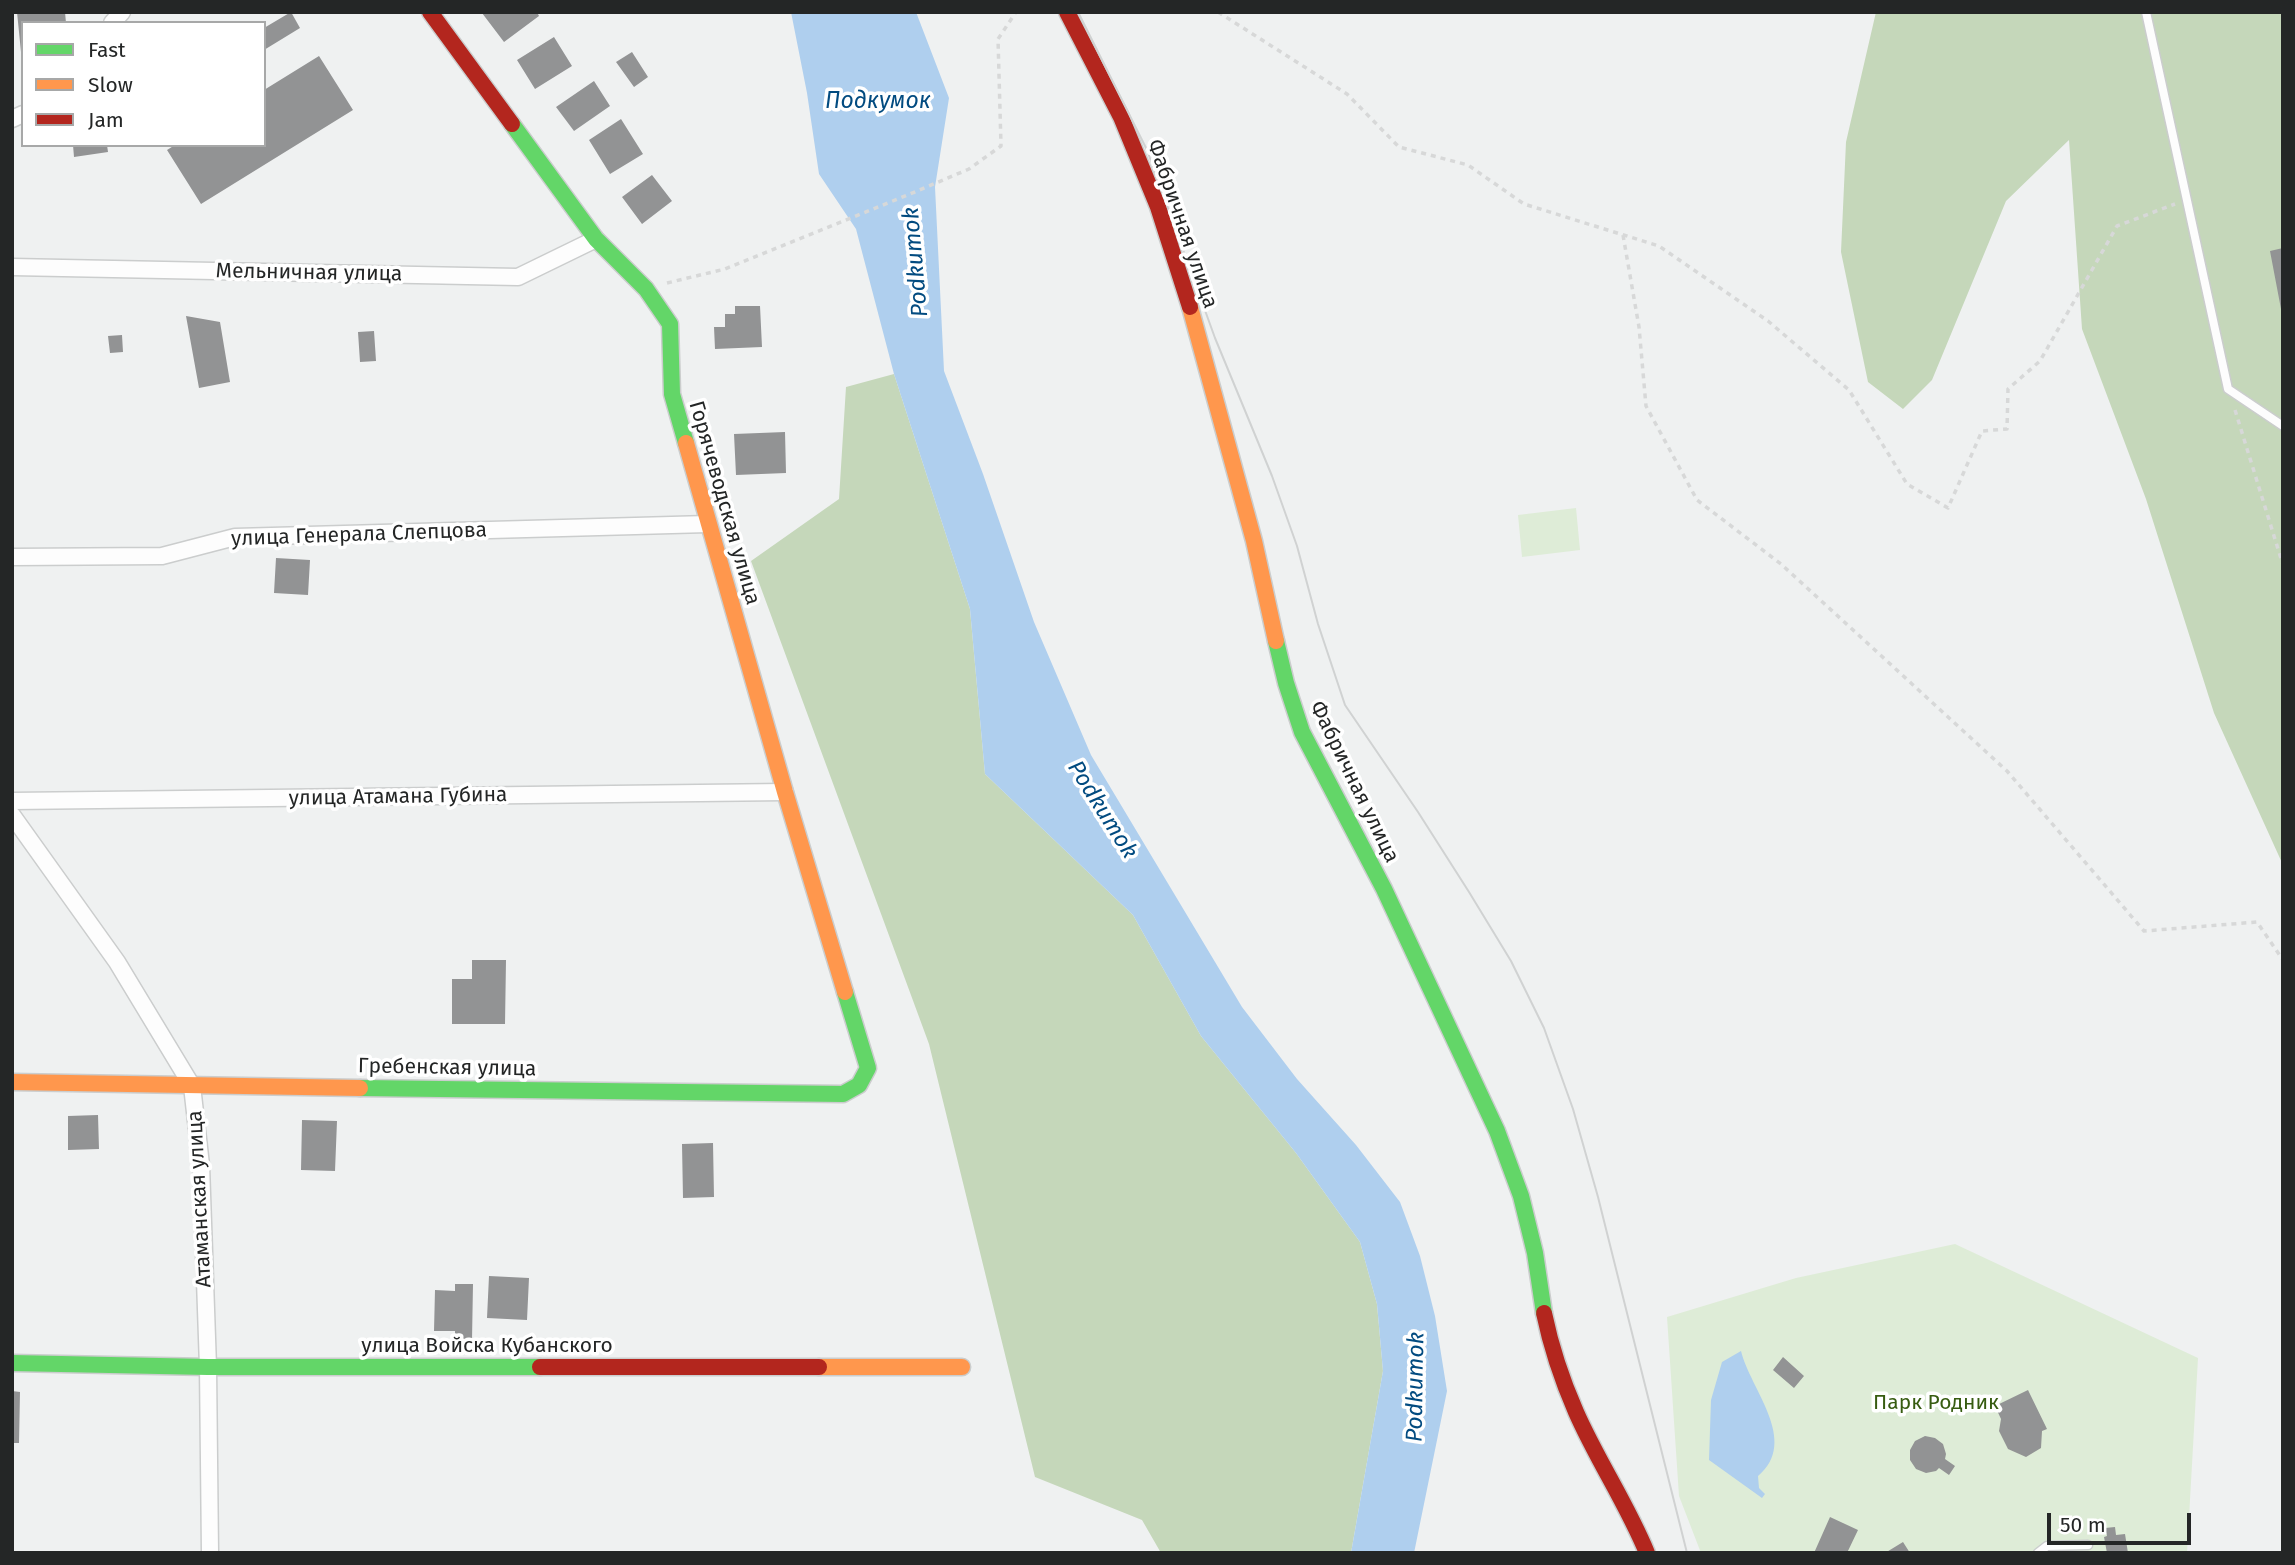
<!DOCTYPE html>
<html>
<head>
<meta charset="utf-8">
<style>
	body { margin:0 }
	#map { position:relative; width:2295px; height:1565px; overflow:hidden; background:#eff1f1; font-family:"Fira Sans",sans-serif }
	canvas { display:block }
	.frame { position:absolute; inset:0; border:14px solid #242626; pointer-events:none }
	.legend { position:absolute; left:21px; top:21px; width:245px; height:126px; box-sizing:border-box; background:#fff; border:2px solid #a7a8a8; margin:0; padding:9px 12px; list-style:none; font-size:21px; color:#242626 }
	.legend li { display:flex; align-items:center; gap:14px; height:35px }
	.legend b { width:35px; border:2px solid #a7a8a8 }
	.scale { position:absolute; left:2047px; top:1513px; width:144px; height:32px; box-sizing:border-box; border:4px solid #242626; border-top:0; padding-left:9px; font-size:21px; line-height:24px; white-space:nowrap; color:#242626; -webkit-text-stroke:5px #fff; paint-order:stroke }
</style>
</head>
<body>
<div id="map">
<canvas width="2295" height="1565"></canvas>
<div class="frame"></div>
<ul class="legend">
<li><b style="height:9px;background:#63d668"></b>Fast</li>
<li><b style="height:9px;background:#ff974d"></b>Slow</li>
<li><b style="height:9px;background:#b3261e"></b>Jam</li>
</ul>
<div class="scale">50 m</div>
</div>
<script>
const ctx = document.querySelector('canvas').getContext('2d');
ctx.lineJoin = 'round';
function paint(path, color) {
  ctx.fillStyle = color;
  ctx.fill(path, 'evenodd');
}
function trace(path, color, width, dash) {
  ctx.strokeStyle = color;
  ctx.lineWidth = width;
  ctx.lineCap = dash ? 'butt' : 'round';
  ctx.setLineDash(dash || []);
  ctx.stroke(path);
}
function drawText(font, color, halo, rows, align = 'center') {
  ctx.font = font + ' "Fira Sans",sans-serif';
  ctx.lineWidth = 7;
  ctx.setLineDash([]);
  ctx.textBaseline = 'middle';
  ctx.strokeStyle = halo;
  ctx.fillStyle = color;
  for (const [text, x, y, turn = 0] of rows) {
    ctx.save();
    ctx.translate(x, y);
    ctx.rotate((+turn || 0) * Math.PI / 180);
    ctx.textAlign = isNaN(turn) ? turn : align;
    if (halo) ctx.strokeText(text, 0, 0);
    ctx.fillText(text, 0, 0);
    ctx.restore();
  }
}
paint(new Path2D(`
	M1576 508 1580 550 1522 557 1518 515Z
	M1955 1244 2198 1358 2187 1553H1701L1679 1496 1667 1317 1796 1278Z`), '#deecd7');
paint(new Path2D(`
	M1876 12H2283V865L2214 713 2146 499 2082 329 2069 140 2006 201 1932 380 1903 409 1868 382 1841 252 1846 142Z
	M894 374 970 609 985 774 1133 915 1201 1036 1296 1153 1360 1242 1377 1304 1383 1371 1351 1553H1161L1142 1520 1035 1477 929 1044 751 561 839 499 846 387Z`), '#c5d7ba');
paint(new Path2D(`
	M791 12H916L949 98 935 187 944 371 983 474 1034 622 1091 755 1242 1007 1297 1079 1356 1145 1400 1202 1420 1256 1435 1316 1447 1391 1414 1553H1351L1383 1371 1377 1304 1360 1242 1296 1153 1201 1036 1133 915 985 774 970 609 894 374 856 229 819 174 807 93Z
	M1741 1351C1750 1389 1800 1441 1758 1476L1759 1488 1765 1494 1762 1498 1709 1460 1711 1400 1722 1362Z`), '#afcfee');
paint(new Path2D(`
	M17 12H65L66 23H23V52H21Z
	M291 12 300 28 264 50V28Z
	M483 12H537L539 16 504 42 482 13Z
	M554 37 572 66 535 89 517 60Z
	M632 52 648 77 634 87 616 62Z
	M319 56 353 110 201 204 167 150 175 145H264V90Z
	M594 81 610 106 574 131 556 107Z
	M621 119 643 154 610 174 589 140Z
	M73 145H107L108 152 74 157Z
	M652 175 672 201 642 224 622 197Z
	M2283 248V309H2281L2270 251Z
	M735 306H760L762 347 715 349 714 327H725V314H735Z
	M186 316 220 322 230 382 199 388Z
	M374 331 376 361 360 362 358 332Z
	M122 335 123 352 110 353 108 336Z
	M785 432 786 473 736 475 734 434Z
	M276 558 310 560 308 595 274 593Z
	M472 960H506L505 1024H452V979H472Z
	M98 1115 99 1149 68 1150V1116Z
	M302 1120 337 1121 335 1171 301 1170Z
	M713 1143 714 1197 683 1198 682 1144Z
	M489 1276 529 1278 527 1320 487 1318Z
	M455 1284H473L472 1340 455 1339V1331H434L435 1290 455 1291Z
	M1783 1357 1804 1376 1794 1388 1773 1370Z
	M2028 1390 2047 1429 2042 1431 2041 1448 2026 1457 2008 1449 1999 1431 2001 1419 1995 1406Z
	M12 1391 20 1392 19 1443H12Z
	M1925 1436 1935 1438 1943 1444 1946 1454 1945 1459 1955 1466 1949 1475 1939 1468 1936 1471 1926 1473 1916 1469 1910 1460V1450L1915 1441Z
	M1830 1517 1858 1530 1847 1553H1814Z
	M2115 1527 2116 1535 2125 1534 2128 1553H2107L2104 1537 2107 1536 2105 1528Z
	M1903 1542 1910 1553H1885Z`), '#929394');
const lane = new Path2D(`
	M2146 12 2228 389 2283 426
	M2038 1553 2047 1546 2088 1545`);
const street = new Path2D(`
	M112 23 122 12
	M12 119 23 114
	M12 267 518 277 596 239
	M12 557 162 556 235 537 708 524
	M12 801 785 792
	M12 815 117 962 192 1086 201 1165 208 1367 210 1553`);
const fast = new Path2D(`
	M512 124 596 239 646 289 670 324 672 394 686 443
	M1276 641 1286 683 1302 732 1384 889 1497 1131 1521 1196 1535 1253 1544 1313
	M360 1088 843 1094 859 1085 868 1068 845 992
	M12 1363 208 1367H540`);
const slow = new Path2D(`
	M1190 307 1254 541 1276 641
	M686 443 785 792 845 992
	M12 1082 360 1088
	M819 1367H962`);
const jam = new Path2D(`
	M430 12 512 124
	M1067 12 1121 117 1158 207 1190 307
	M1544 1313C1551 1347 1562 1380 1576 1412 1597 1460 1627 1504 1647 1553
	M540 1367H819`);
trace(lane, '#cbcdcd', 11);
trace(street, '#cbcdcd', 19);
trace(fast, '#cbcdcd', 19);
trace(slow, '#cbcdcd', 19);
trace(jam, '#cbcdcd', 19);
trace(new Path2D(`
	M1218 12 1347 94 1399 147 1468 165 1524 204 1659 246 1768 321 1849 390 1907 484 1948 508 1982 431 2007 429 2008 389 2040 361 2117 226 2175 204
	M1623 235 1639 327 1646 406 1697 500 1781 564 2007 771 2144 931 2257 922 2283 960
	M667 283 725 269 910 194 969 169 1001 146 998 39 1016 12
	M2235 410 2283 565`), '#d7d8d8', 3.5, [5, 5]);
trace(lane, '#fdfdfd', 8);
trace(street, '#fdfdfd', 16);
trace(fast, '#63d668', 16);
trace(slow, '#ff974d', 16);
trace(jam, '#b3261e', 16);
trace(new Path2D(`
	M1078 12 1147 150 1215 338 1272 476 1297 546 1318 624 1345 705 1418 812 1469 892 1511 961 1544 1028 1573 1109 1598 1197 1687 1553`), '#d0d2d2', 2);
drawText('21px', '#242626', '#fff', [
	["Фабричная улица",1182,224,71],
	["Мельничная улица",309,273,1],
	["Горячеводская улица",724,503,74],
	["улица Генерала Слепцова",359,535,-2],
	["Фабричная улица",1354,782,64],
	["улица Атамана Губина",398,797,-1],
	["Гребенская улица",447,1068,1],
	["Атаманская улица",200,1199,-93],
	["улица Войска Кубанского",487,1346]
]);
drawText('21px', '#375c11', '#fff', [
	["Парк Родник",1936,1403]
]);
drawText('italic 23px', '#024b80', '#fff', [
	["Подкумок",878,102],
	["Podkumok",916,262,-95],
	["Podkumok",1102,810,58],
	["Podkumok",1416,1387,-89]
]);
</script>
</body>
</html>
